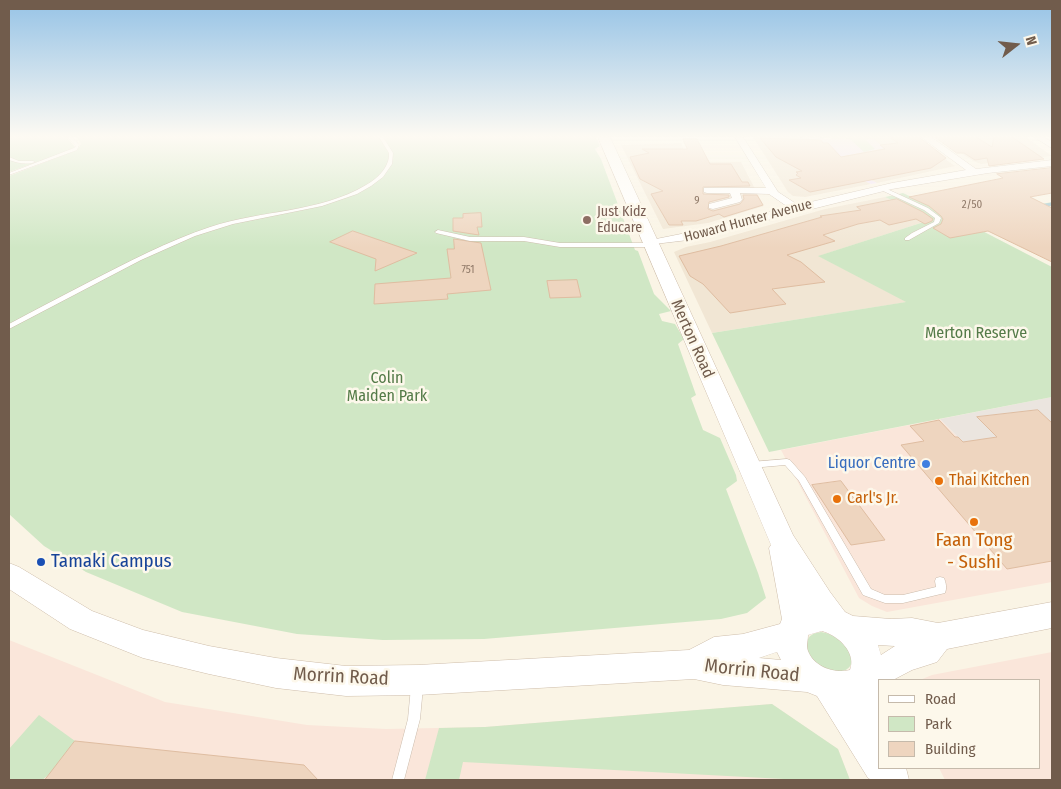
<!DOCTYPE html>
<html>
<head>
<meta charset="utf-8">
<style>
	body { margin:0 }
	#map { position:relative; width:1061px; height:789px; overflow:hidden; background:#faf4e5; font-family:"Fira Sans Condensed",sans-serif }
	canvas { display:block }
	.frame { position:absolute; inset:0; border:10px solid #715c4c; pointer-events:none }
	.legend { position:absolute; left:878px; top:679px; width:162px; height:90px; box-sizing:border-box; background:#fdf8eb; border:1px solid #c5baab; margin:0; padding:6px 9px; list-style:none; font-size:15px; color:#715c4c }
	.legend li { display:flex; align-items:center; gap:10px; height:25px }
	.legend b { width:25px; border:1px solid #c5baab }
	.north { position:absolute; left:991px; top:20px; width:50px; height:50px; -webkit-text-stroke:4px #fdf8eb; paint-order:stroke; rotate:74deg; font-size:14px; font-weight:700; line-height:20px; text-align:center; color:#715c4c }
	.north::after { content:''; display:block; margin:auto; width:18px; height:22px; background:#715c4c; clip-path:polygon(50% 0,100% 100%,50% 72%,0 100%) }
</style>
</head>
<body>
<div id="map">
<canvas width="1061" height="789"></canvas>
<div class="frame"></div>
<ul class="legend">
<li><b style="height:6px;background:#fff"></b>Road</li>
<li><b style="height:14px;background:#d0e7c5"></b>Park</li>
<li><b style="height:14px;background:#eed5bf"></b>Building</li>
</ul>
<div class="north">N</div>
</div>
<script>
const ctx = document.querySelector('canvas').getContext('2d');
ctx.lineJoin = 'round';
function paint(path, color) {
  ctx.fillStyle = color;
  ctx.fill(path, 'evenodd');
}
function trace(path, color, width, dash) {
  ctx.strokeStyle = color;
  ctx.lineWidth = width;
  ctx.lineCap = dash ? 'butt' : 'round';
  ctx.setLineDash(dash || []);
  ctx.stroke(path);
}
function drawText(font, color, halo, rows, align = 'center') {
  ctx.font = font + ' "Fira Sans Condensed",sans-serif';
  ctx.lineWidth = 5;
  ctx.setLineDash([]);
  ctx.textBaseline = 'middle';
  ctx.strokeStyle = halo;
  ctx.fillStyle = color;
  for (const [text, x, y, turn = 0] of rows) {
    ctx.save();
    ctx.translate(x, y);
    ctx.rotate((+turn || 0) * Math.PI / 180);
    ctx.textAlign = isNaN(turn) ? turn : align;
    if (halo) ctx.strokeText(text, 0, 0);
    ctx.fillText(text, 0, 0);
    ctx.restore();
  }
}
paint(new Path2D(`
	M753 137H800L816 157 871 184 805 197 793 196 788 192Z
	M872 137H914L955 166 877 183 826 159 883 148Z
	M936 137H1026L1052 156 981 164 973 161Z
	M681 143 690 162H741L764 206 708 223 663 229 621 145Z
	M885 197 925 216 927 221 819 256 907 302 712 333 674 252 686 247 710 242 825 209Z`), '#f1e6d4');
paint(new Path2D(`
	M940 419 1052 532V582L887 612 872 606 859 598 781 450Z
	M9 640 165 702 307 725 386 729 485 727 772 704 838 749 850 780H9Z
	M1052 652V780H945L939 768H1040V680H920L932 675Z`), '#fae6da');
paint(new Path2D(`
	M1052 397V532L940 419Z`), '#ebe5df');
paint(new Path2D(`
	M801 138 874 139 884 148 827 159 877 183 871 184 816 157Z`), '#f1e2f7');
paint(new Path2D(`
	M9 137H66L76 148 9 172Z
	M76 137H596L600 146 595 149 601 159 635 250 638 251 654 294 671 311 659 314 662 321 675 324 684 339 678 344 696 395 691 398 703 430 720 438 736 475 737 481 726 489 758 573 766 598 747 613 721 619 484 639 383 640 297 634 182 612 86 572 44 546 9 514V176L77 150 81 144Z
	M800 137H872L874 139H865L875 149 864 152 850 139Z
	M903 193 958 219 1052 202V206L965 222 1052 267V397L769 452 712 333 906 302 818 256 927 221 925 216 885 197Z
	M821 632C850 636 867 676 832 671 831 671 825 670 824 670 818 667 812 658 807 653 806 640 807 634 821 632Z
	M772 704 838 749 850 780H803L463 762 459 780H425L439 728 485 727Z
	M39 715 75 741 50 774 42 780H9V749Z`), '#d0e7c5');
trace(new Path2D(`
	M1040 206 1052 204`), '#a2c8d3', 3);
const building = new Path2D(`
	M896 137H919L946 158 931 168 810 192 789 180 801 178 796 175 798 173 796 172 802 171 776 157 760 138 821 140 823 143H828L841 157 885 149 880 145 898 143 891 138Z
	M935 137H976L992 147 994 137H1012L1044 159 989 166 987 158 975 160 964 153H957Z
	M683 139H697L710 164H731L742 182H748L750 186 703 187V194L729 195V197L709 202 708 209 713 211 740 204 744 199 743 195H757L763 205 724 217 719 214 696 221H681L683 225H669L651 194 663 191 640 179 630 157 649 153 642 149H687Z
	M1052 168V193L1030 197 1052 208V262L988 231 950 238 933 228 941 224 943 219 941 216 929 206 909 197 1003 178 997 174Z
	M897 199 923 212 933 219 932 221 925 224 916 219 889 225 880 220 858 224 823 235 835 241 787 255 801 262 825 282 772 289 786 304 730 313 703 284 690 276 679 256 721 246 822 217 820 216 861 210 857 207Z
	M481 213 482 227H477L479 235 453 231V218H463V214Z
	M353 231 417 253 375 271 376 259 330 242Z
	M454 239 481 243 491 290 447 294 448 299 374 304 375 284 451 278 447 249H454Z
	M577 280 581 297 550 298 547 281Z
	M1038 410 1052 423V561L1007 569 901 445 924 441 910 426 939 420 955 437H958L963 442 997 437 977 417Z
	M841 481 865 513 885 540 851 545 812 485Z
	M75 741 304 765 318 780H45Z`);
paint(building, '#eed5bf');
trace(building, '#dfbda1', 1);
const lane = new Path2D(`
	M68 137H72L79 145 77 150 9 175V173L74 148 76 146Z
	M379 137H383L393 153 392 164 383 177 371 186 357 194 322 206 233 224 195 236 141 260 9 329V324C35 310 62 296 89 282 128 262 168 241 210 227 261 210 319 213 366 185 377 179 390 167 389 153Z
	M9 157 19 161H33L35 162C27 165 17 163 9 160Z
	M881 188H885L928 208 940 217 941 218 939 223 909 240H905V238L912 233 934 222 935 218 924 210 881 190Z
	M438 230 470 237H524L560 243H651L654 245 651 247H560L524 241H470L436 233 435 232Z
	M787 459 790 460 805 477 871 589 885 595H903L936 587 935 581 936 578 940 577 944 578C946 583 947 588 945 593L903 603H885L863 595 799 481 785 465 751 468 748 467 747 465 748 463 751 462Z
	M417 682 421 683 423 687 420 719 404 780H392L408 719 411 687 413 683Z`);
const street = new Path2D(`
	M735 137H743L778 192 798 205 892 183 966 170 921 137H931L976 169 1052 160V166L988 173 892 189 688 240 646 245 645 243 646 241 706 229 788 207 769 194 740 193 742 200 740 202 713 209 709 208V204L732 198 730 193H707L704 192V188H766Z
	M1034 137H1044L1052 142V148Z`);
const secondary = new Path2D(`
	M598 137H610L793 535 830 592 845 612 853 616 891 619 912 618 938 623 1052 602V628L947 649 937 662 912 670 893 680H880V768H906L909 780H872L868 778 817 696 807 692 723 685 694 679 418 695 346 696 276 688 209 674 143 658 70 629 9 589V563L19 567 92 611 143 630 209 646 276 658 346 666 418 665 689 650 714 637 743 634 780 624 782 619 769 548 771 545ZM822 631C838 635 857 653 850 670 835 674 814 667 808 651 806 646 808 640 808 635ZM878 645 895 646 881 655ZM777 652 781 660 759 658Z`);
trace(lane, '#cbbcac', 1);
trace(street, '#cbbcac', 1);
trace(secondary, '#cebdaa', 1);
paint(lane, '#fff');
paint(street, '#fff');
paint(secondary, '#fff');
const sky = ctx.createLinearGradient(0, 0, 0, 248);
sky.addColorStop(0, '#96c3e6');
sky.addColorStop(0.55, '#fdfaf3');
sky.addColorStop(1, '#fdfaf300');
ctx.fillStyle = sky;
ctx.fillRect(0, 0, 1061, 248);
for (const [x, y, r, color] of [
	[587,220,5,"#8d6e63"],
	[926,464,5,"#3f7fe0"],
	[939,481,5,"#e8710a"],
	[837,499,5,"#e8710a"],
	[974,522,5,"#e8710a"],
	[41,562,5,"#1a4fb4"]
]) {
  const dot = new Path2D();
  dot.arc(x, y, r, 0, 2 * Math.PI);
  ctx.fillStyle = color;
  ctx.fill(dot);
  trace(dot, '#fdf8eb', 2);
}
drawText('11px', '#907a69', null, [
	["9",697,201],
	["2/50",972,205],
	["751",468,270]
]);
drawText('14px', '#785e54', '#fdf8eb', [
	["Just Kidz",597,212],
	["Educare",597,228]
], 'left');
drawText('14px', '#715c4c', '#fdf8eb', [
	["Howard Hunter Avenue",748,221,-15]
]);
drawText('16px', '#547b48', '#fdf8eb', [
	["Merton Reserve",976,334],
	["Colin",387,379],
	["Maiden Park",387,397]
]);
drawText('16px', '#715c4c', '#fdf8eb', [
	["Merton Road",692,339,66]
]);
drawText('16px', '#366cbe', '#fdf8eb', [
	["Liquor Centre",916,464]
], 'right');
drawText('16px', '#c56008', '#fdf8eb', [
	["Thai Kitchen",949,481],
	["Carl's Jr.",847,499]
], 'left');
drawText('19px', '#c56008', '#fdf8eb', [
	["Faan Tong",974,541],
	["- Sushi",974,563]
]);
drawText('19px', '#164399', '#fdf8eb', [
	["Tamaki Campus",51,562]
], 'left');
drawText('19px', '#715c4c', '#fdf8eb', [
	["Morrin Road",752,671,6],
	["Morrin Road",341,677,3]
]);
</script>
</body>
</html>
